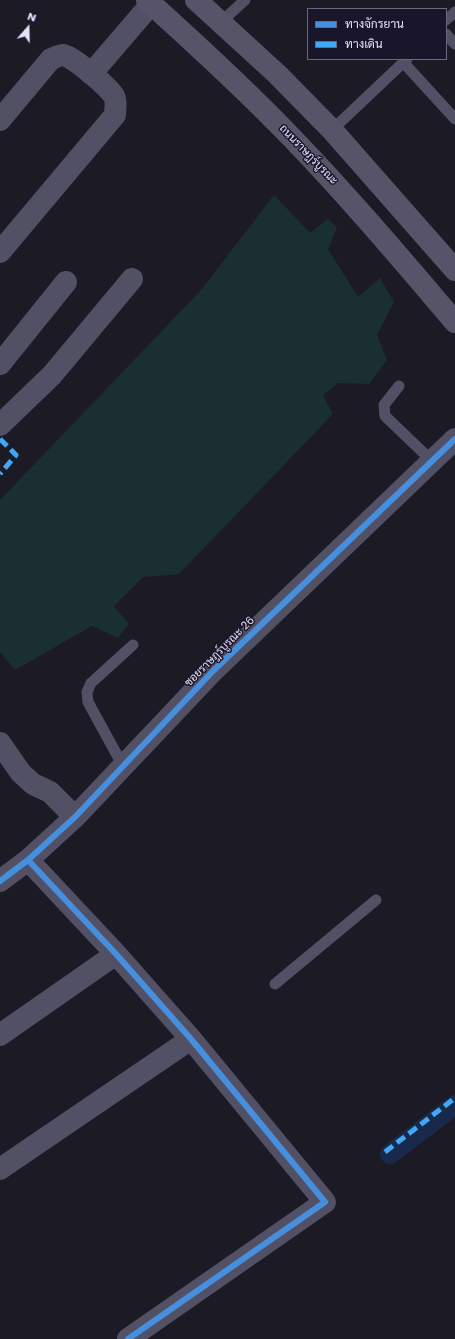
<!DOCTYPE html>
<html>
<head>
<meta charset="utf-8">
<style>
	body { margin:0 }
	#map { position:relative; width:455px; height:1339px; overflow:hidden; background:#1c1a25; font-family:Poppins,Sarabun,sans-serif }
	canvas { display:block }
	.legend { position:absolute; left:307px; top:8px; width:140px; height:52px; box-sizing:border-box; background:#19152a; border:1px solid #6b677e; margin:0; padding:5px 7px; list-style:none; font-size:12px; color:#e5e1fb }
	.legend li { display:flex; align-items:center; gap:8px; height:20px }
	.legend b { width:20px; border:1px solid #6b677e }
	.north { position:absolute; left:8px; top:8px; width:40px; height:40px; -webkit-text-stroke:3px #19152a; paint-order:stroke; rotate:20deg; font-size:11px; font-weight:700; line-height:16px; text-align:center; color:#e5e1fb }
	.north::after { content:''; display:block; margin:auto; width:14px; height:18px; background:#e5e1fb; clip-path:polygon(50% 0,100% 100%,50% 72%,0 100%) }
</style>
</head>
<body>
<div id="map">
<canvas width="455" height="1339"></canvas>
<ul class="legend">
<li><b style="height:5px;background:#468fdf"></b>ทางจักรยาน</li>
<li><b style="height:5px;background:#3fa9f5"></b>ทางเดิน</li>
</ul>
<div class="north">N</div>
</div>
<script>
const ctx = document.querySelector('canvas').getContext('2d');
ctx.lineJoin = 'round';
function paint(path, color) {
  ctx.fillStyle = color;
  ctx.fill(path, 'evenodd');
}
function trace(path, color, width, dash) {
  ctx.strokeStyle = color;
  ctx.lineWidth = width;
  ctx.lineCap = dash ? 'butt' : 'round';
  ctx.setLineDash(dash || []);
  ctx.stroke(path);
}
function drawText(font, color, halo, rows, align = 'center') {
  ctx.font = font + ' Poppins,Sarabun,sans-serif';
  ctx.lineWidth = 3;
  ctx.setLineDash([]);
  ctx.textBaseline = 'middle';
  ctx.strokeStyle = halo;
  ctx.fillStyle = color;
  for (const [text, x, y, turn = 0] of rows) {
    ctx.save();
    ctx.translate(x, y);
    ctx.rotate((+turn || 0) * Math.PI / 180);
    ctx.textAlign = isNaN(turn) ? turn : align;
    if (halo) ctx.strokeText(text, 0, 0);
    ctx.fillText(text, 0, 0);
    ctx.restore();
  }
}
paint(new Path2D(`
	M274 195 310 233 328 219 337 228 328 249 358 297 380 278 394 302 377 335 387 360 369 384 338 383 323 395 333 414 179 574 143 577 114 606 129 624 118 638 92 626 15 670 0 652V500L201 290Z`), '#192f31');
trace(new Path2D(`
	M390 1154 455 1105`), '#18294b', 20);
trace(new Path2D(`
	M446 20 455 12
	M221 22 245 0
	M446 34 455 44
	M403 62 455 119
	M332 130 407 59
	M399 386 384 405 385 416 432 461
	M123 766 88 702 87 692 91 683 133 645
	M275 984 376 900`), '#525064', 11);
trace(new Path2D(`
	M91 74 151 4
	M0 120 51 59C54 58 59 55 63 55 73 56 108 87 114 96 117 102 115 109 115 115L0 252
	M0 364 66 282
	M0 425 52 375 132 279
	M0 743 21 773 33 784 50 792 75 817
	M28 860 116 954 191 1039 325 1202 128 1339
	M0 881 28 860 75 817 213 671 455 439
	M0 1035 116 954
	M0 1169 191 1039`), '#525064', 22);
trace(new Path2D(`
	M147 0C197 45 246 90 292 138 349 197 402 260 455 322
	M196 0 277 74 332 130 455 270`), '#57546a', 22);
trace(new Path2D(`
	M0 439 16 455 0 474
	M385 1152 455 1098`), '#3fa9f5', 5, [10, 5]);
trace(new Path2D(`
	M28 860 116 954 191 1039 325 1202 128 1339
	M0 881 28 860 75 817 213 671 455 439`), '#468fdf', 6);
drawText('11px', '#e5e1fb', '#19152a', [
	["ถนนราษฎร์บูรณะ",308,155,46],
	["ซอยราษฎร์บูรณะ 26",220,652,-45]
]);
</script>
</body>
</html>
